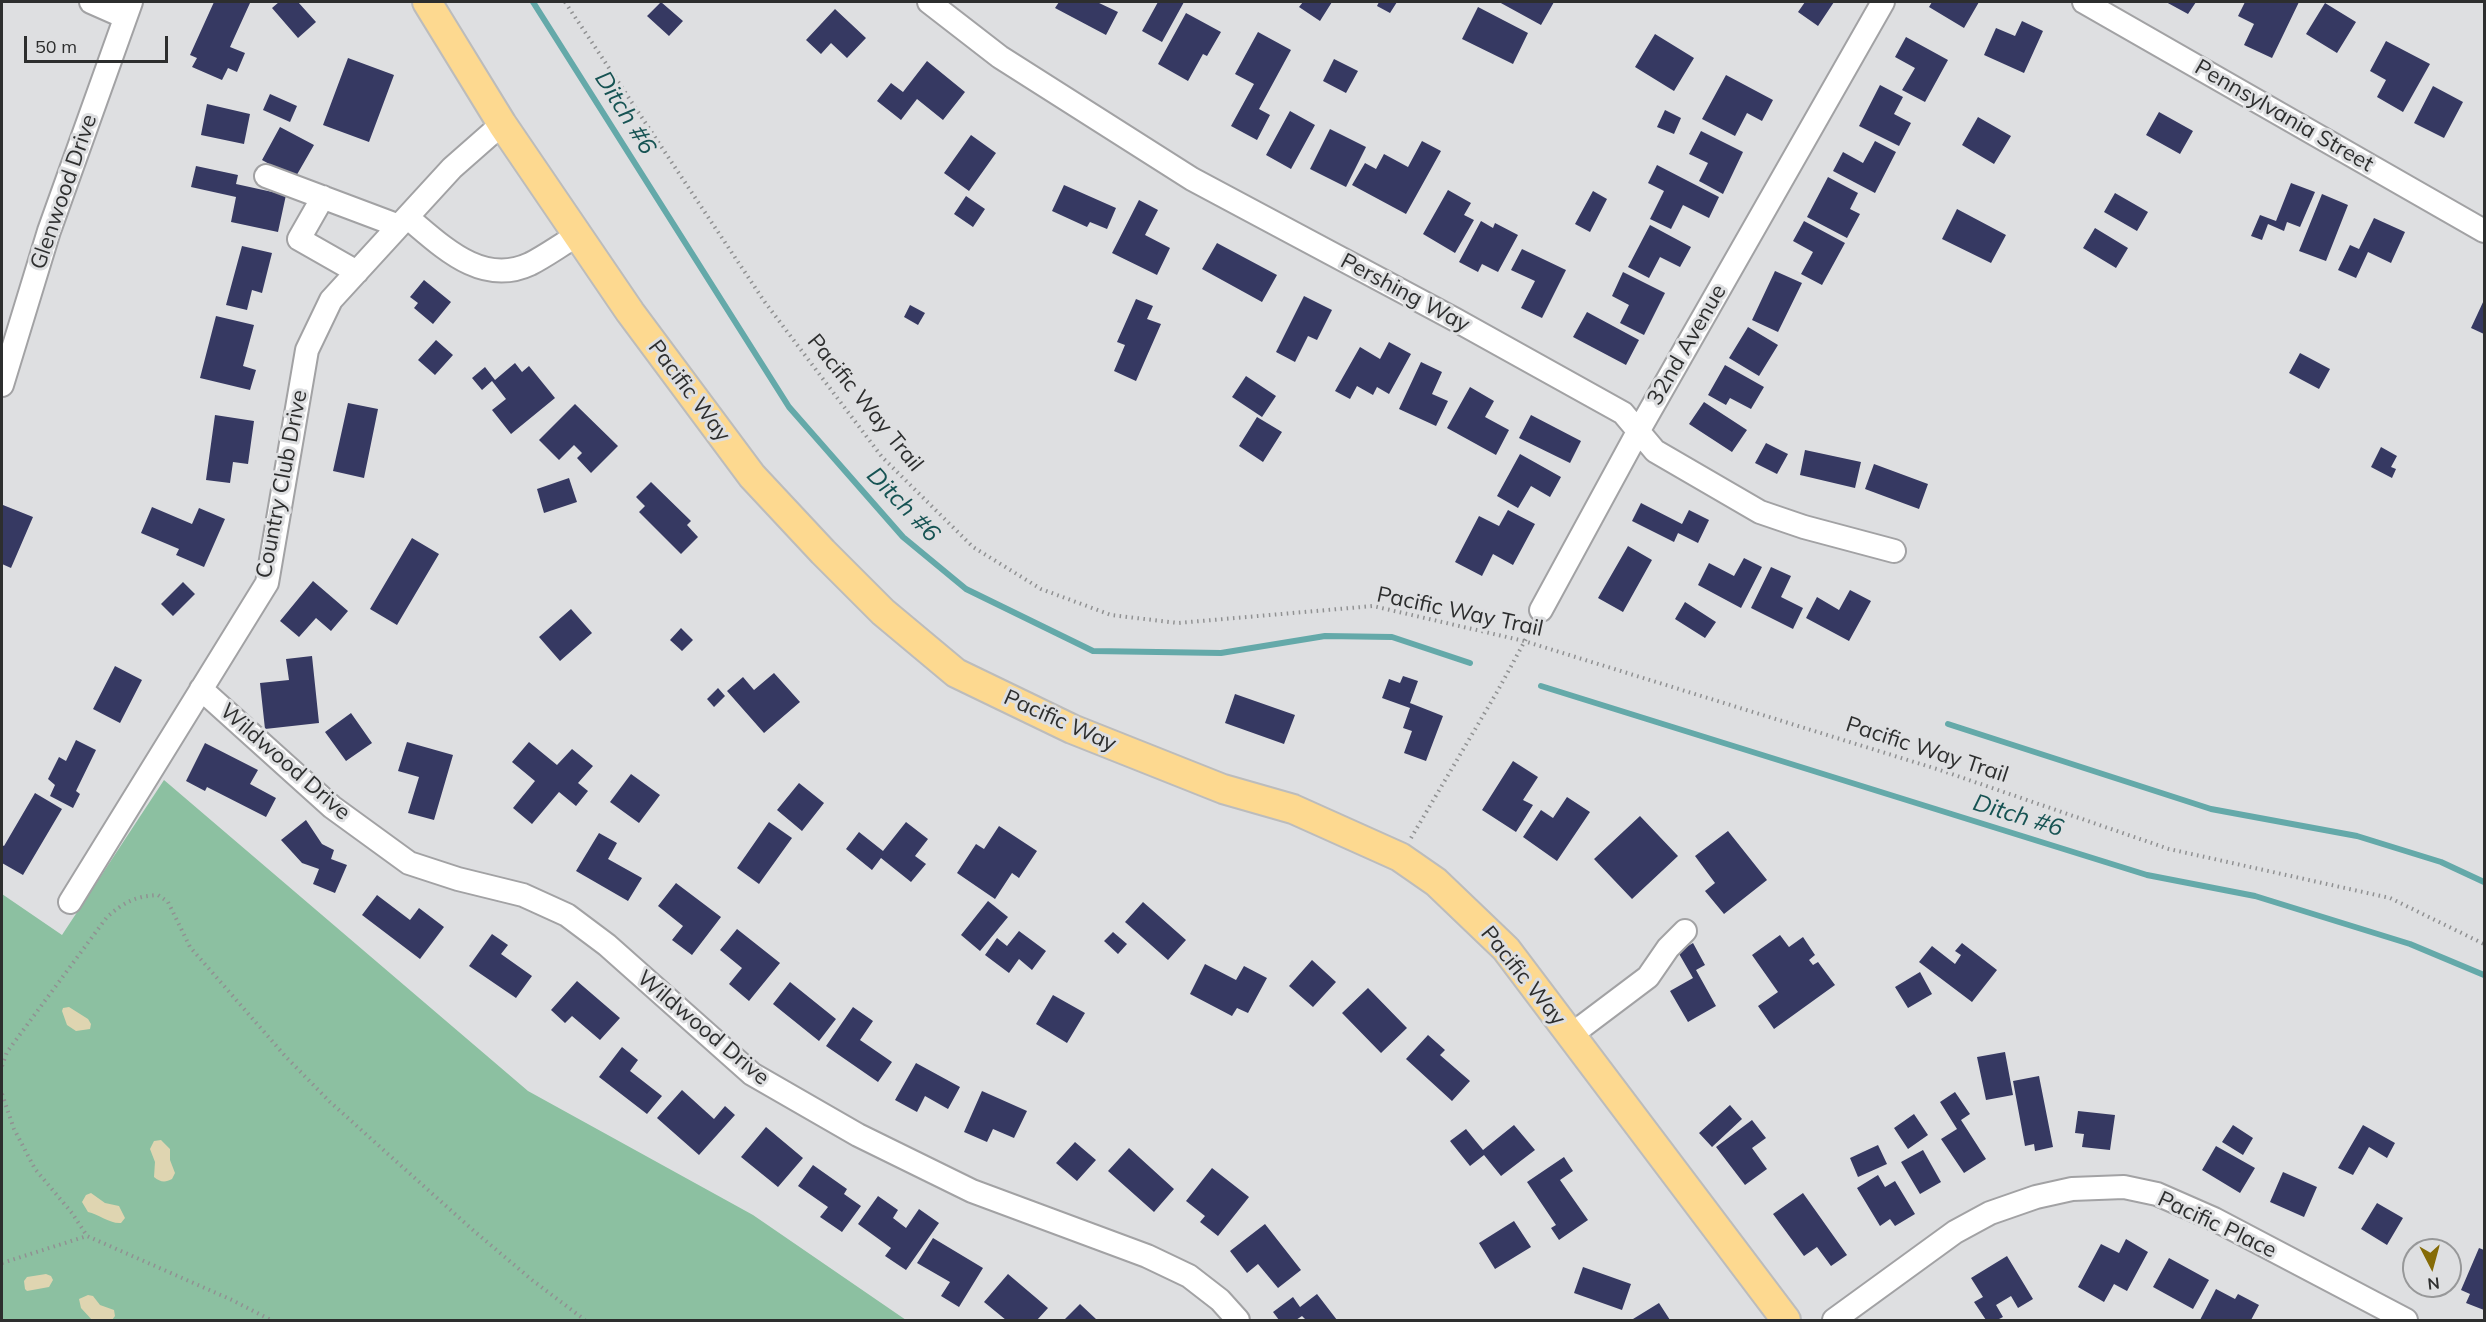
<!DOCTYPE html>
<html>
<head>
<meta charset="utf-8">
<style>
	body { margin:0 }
	#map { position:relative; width:2486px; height:1322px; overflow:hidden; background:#dedfe1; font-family:Mulish,sans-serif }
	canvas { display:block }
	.frame { position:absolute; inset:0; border:3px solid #2d2e2e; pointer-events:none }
	.north { position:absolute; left:2402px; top:1238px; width:60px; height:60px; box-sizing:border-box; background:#dedfe1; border:2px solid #979899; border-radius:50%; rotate:174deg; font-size:16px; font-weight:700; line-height:24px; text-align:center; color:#2d2e2e }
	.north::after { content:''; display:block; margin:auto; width:21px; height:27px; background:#856b07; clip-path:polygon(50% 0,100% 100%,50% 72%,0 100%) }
	.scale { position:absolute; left:24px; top:36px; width:144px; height:27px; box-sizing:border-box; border:3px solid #2d2e2e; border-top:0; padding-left:8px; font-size:18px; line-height:21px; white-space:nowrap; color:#2d2e2e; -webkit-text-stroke:4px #dedfe1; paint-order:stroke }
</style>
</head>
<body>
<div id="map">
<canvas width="2486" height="1322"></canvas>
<div class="frame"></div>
<div class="north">N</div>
<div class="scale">50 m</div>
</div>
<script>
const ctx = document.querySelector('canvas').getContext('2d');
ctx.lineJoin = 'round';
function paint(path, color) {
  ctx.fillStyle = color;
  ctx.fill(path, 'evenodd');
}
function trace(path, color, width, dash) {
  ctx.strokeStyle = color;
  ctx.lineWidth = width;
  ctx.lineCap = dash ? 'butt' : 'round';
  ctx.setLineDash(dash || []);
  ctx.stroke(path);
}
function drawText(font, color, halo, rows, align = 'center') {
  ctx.font = font + ' Mulish,sans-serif';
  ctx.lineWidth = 6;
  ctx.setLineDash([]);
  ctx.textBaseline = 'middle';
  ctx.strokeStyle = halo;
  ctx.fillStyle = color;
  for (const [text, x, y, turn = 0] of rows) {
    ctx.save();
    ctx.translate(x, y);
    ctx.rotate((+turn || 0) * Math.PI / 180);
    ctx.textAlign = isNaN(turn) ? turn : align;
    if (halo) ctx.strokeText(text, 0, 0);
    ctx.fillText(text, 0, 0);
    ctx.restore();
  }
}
paint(new Path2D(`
	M164 780 528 1091 753 1215 906 1320H2V894L62 935Z`), '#8cc0a1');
paint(new Path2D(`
	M69 1007 88 1019 91 1024 90 1029 76 1031 67 1025 62 1011 63 1008Z
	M161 1140 170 1149V1160L175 1173 172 1179C165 1183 160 1182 154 1177L155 1162 150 1149 154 1141Z
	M91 1193 105 1203 119 1206 125 1218 121 1223C110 1224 98 1214 88 1212L82 1202 86 1195Z
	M46 1274 51 1276 53 1280 49 1287 27 1291 25 1289 24 1281 27 1277Z
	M88 1295 93 1296 100 1305 114 1310 115 1316 112 1320H92L81 1308 79 1299Z`), '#dfd5b1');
trace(new Path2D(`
	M533 2 789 407 903 537 966 589 1093 651 1221 653 1325 636 1392 637 1470 663
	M1541 686 2147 875 2255 896 2410 944 2484 975
	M1948 724 2211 809 2357 836 2441 862 2484 882`), '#64a9a9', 6);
paint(new Path2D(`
	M214 2 250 3 230 47 245 53 237 72 228 68 222 80 192 67 197 58 190 55Z
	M279 2H298L316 22 298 38 272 8Z
	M661 2 683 21 669 36 647 16Z
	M1059 2H1097L1118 12 1106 35 1055 8Z
	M1158 2H1184L1162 42 1142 31Z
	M1303 2H1332L1320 21 1299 7Z
	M1379 2H1397L1390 13 1377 6Z
	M1499 2H1554L1541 25Z
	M1805 2H1834L1818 26 1798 12Z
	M1932 2H1979L1964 28 1929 7Z
	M2166 2H2196L2188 14Z
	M2245 2H2299L2272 58 2244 45 2254 24 2238 16Z
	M2325 3 2356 22 2337 53 2306 34Z
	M1478 7 1528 33 1513 64 1462 39Z
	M835 9 866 38 847 58 831 43 821 54 806 40Z
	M1186 13 1221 32 1207 56 1203 54 1188 81 1158 64Z
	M2022 21 2043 31 2024 73 1984 55 1996 28 2015 36Z
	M1258 32 1291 50 1259 109 1270 115 1257 140 1231 126 1254 84 1235 74Z
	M1655 34 1694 58 1674 91 1635 67Z
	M1906 37 1948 60 1925 102 1902 90 1915 68 1895 57Z
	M2386 41 2430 64 2403 112 2377 97 2386 80 2370 71Z
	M348 58 394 75 369 142 323 125Z
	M1334 59 1358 71 1346 93 1323 81Z
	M927 61 965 92 943 120 917 99 901 120 877 101 891 83 903 92Z
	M1726 75 1773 100 1762 121 1747 113 1735 136 1702 119Z
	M1880 85 1903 97 1894 114 1911 123 1899 146 1859 126Z
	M2433 86 2463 102 2444 138 2414 123Z
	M270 94 297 106 290 122 263 110Z
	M207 104 250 114 244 144 201 135Z
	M1665 110 1681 118 1674 134 1657 127Z
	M1290 111 1315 125 1291 169 1266 155Z
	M2159 112 2193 131 2180 154 2146 135Z
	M1978 117 2011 136 1994 164 1962 145Z
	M280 127 314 145 295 178 262 160Z
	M1330 129 1366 147 1346 187 1310 169Z
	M1701 131 1743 152 1723 194 1699 181 1708 163 1689 154Z
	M971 135 996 153 969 191 944 173Z
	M1422 141 1441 151 1406 214 1352 185 1365 163 1376 169 1384 154 1408 167Z
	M1875 141 1896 152 1875 193 1833 171 1843 152 1863 163Z
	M1657 165 1719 197 1709 218 1683 205 1671 229 1650 219 1664 191 1648 183Z
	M196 166 238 175 236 184 286 195 278 232 231 222 236 197 191 187Z
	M1828 177 1858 193 1850 209 1860 214 1847 238 1807 217Z
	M2291 183 2315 192 2300 227 2287 222 2284 231 2268 224 2262 240 2251 236 2260 215 2276 221Z
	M1064 185 1116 208 1107 229 1090 222 1087 227 1052 211Z
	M1448 190 1471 203 1464 215 1474 220 1455 253 1423 234Z
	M1593 191 1607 199 1590 232 1575 224Z
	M2115 193 2148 212 2137 231 2104 212Z
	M2322 194 2348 205 2326 261 2299 251Z
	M966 196 985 209 973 227 954 214Z
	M1139 200 1158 210 1145 235 1170 248 1157 275 1112 253Z
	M1957 209 2006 235 1991 263 1942 239Z
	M2374 218 2405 232 2391 263 2368 252 2356 278 2338 270 2350 245 2359 249Z
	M1481 221 1493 228 1495 223 1518 235 1498 272 1482 264 1478 272 1459 262Z
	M1804 221 1845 243 1822 285 1801 274 1813 252 1793 241Z
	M1650 225 1691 247 1680 267 1660 257 1649 278 1628 267Z
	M2095 228 2128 248 2116 268 2083 248Z
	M1217 243 1277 275 1262 302 1202 269Z
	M242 246 272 253 262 293 252 290 247 310 226 305Z
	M1522 249 1566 270 1542 318 1521 308 1535 281 1511 270Z
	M1775 271 1802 283 1778 332 1752 320Z
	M1623 272 1665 293 1644 335 1620 323 1629 305 1612 296Z
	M424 280 451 302 433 324 414 308 418 303 410 297Z
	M1304 296 1332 310 1317 340 1308 336 1295 362 1276 352Z
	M1136 299 1153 306 1147 319 1161 324 1136 381 1114 371 1125 345 1117 342Z
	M2484 300V334L2471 328Z
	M910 305 925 313 918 325 904 317Z
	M1587 312 1639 340 1626 365 1573 337Z
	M216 316 254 325 243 366 256 370 250 390 200 378Z
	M1748 327 1778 345 1759 376 1729 358Z
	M436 340 453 355 435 375 418 360Z
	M1389 342 1411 354 1389 394 1377 387 1373 395 1357 386 1350 399 1335 391 1360 347 1380 359Z
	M2300 353 2330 369 2319 389 2289 373Z
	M1421 362 1442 372 1432 394 1448 401 1436 426 1399 409Z
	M515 363 522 372 529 366 555 398 511 434 492 410 506 399 492 381 482 390 472 378 485 367 495 380Z
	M1725 365 1764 387 1751 409 1730 398 1726 405 1708 395Z
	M1246 376 1276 396 1262 417 1232 397Z
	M1470 387 1494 401 1485 417 1509 430 1496 455 1447 428Z
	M1704 402 1747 430 1732 452 1689 424Z
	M348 403 378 409 364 478 333 471Z
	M575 404 618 446 591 473 577 458 582 453 574 445 559 460 539 440Z
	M215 415 254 421 248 464 233 462 230 483 206 480Z
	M1531 415 1581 441 1570 463 1519 438Z
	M1257 417 1282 432 1263 462 1239 446Z
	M1766 443 1788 454 1777 474 1755 463Z
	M2381 447 2397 456 2391 467 2396 469 2392 478 2371 467Z
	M1805 450 1861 462 1855 488 1800 475Z
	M1520 454 1561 477 1550 497 1531 486 1518 508 1497 496Z
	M1874 464 1928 484 1919 509 1865 489Z
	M569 478 577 502 544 513 537 489Z
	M651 482 691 521 687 525 698 537 681 554 639 512 645 506 636 497Z
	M1641 503 1682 524 1689 510 1709 520 1698 543 1678 533 1674 542 1632 521Z
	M3 505 33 517 11 568 2 564Z
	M152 507 192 524 199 508 225 519 204 567 176 555 179 549 141 533Z
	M1508 510 1535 524 1513 565 1493 554 1482 576 1455 562 1479 516 1499 526Z
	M412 538 439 554 397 625 370 609Z
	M1628 546 1652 560 1623 612 1598 598Z
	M1744 558 1762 567 1741 608 1698 585 1709 563 1734 576Z
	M1771 567 1791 576 1781 597 1803 608 1793 629 1751 608Z
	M313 581 348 611 331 631 316 618 299 637 280 621Z
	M183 582 195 594 173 616 161 604Z
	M1850 590 1871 601 1849 641 1806 618 1817 597 1839 610Z
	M1685 602 1716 622 1705 638 1675 619Z
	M571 609 592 633 560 661 539 637Z
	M681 628 693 640 682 651 670 640Z
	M312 656 319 723 265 729 260 683 289 680 286 659Z
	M115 666 142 680 120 723 93 709Z
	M774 673 800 702 764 733 727 691 743 677 754 690Z
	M1403 676 1418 681 1410 703 1443 716 1426 761 1404 753 1412 731 1403 728 1410 708 1382 698 1389 679 1400 683Z
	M718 688 725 696 714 707 707 699Z
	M1235 694 1295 715 1284 744 1225 723Z
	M351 713 372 743 346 761 325 732Z
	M76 740 96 750 76 791 80 794 73 808 50 796 55 785 48 779 59 757 66 761Z
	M407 742 453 755 434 820 408 813 419 777 398 771Z
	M529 742 557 765 572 749 593 766 578 783 588 791 576 806 559 792 532 824 513 808 535 781 512 762Z
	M205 743 258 770 250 784 276 798 266 817 207 787 205 791 186 781Z
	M1513 761 1538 777 1523 800 1533 805 1516 832 1482 810Z
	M631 774 660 795 639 823 610 802Z
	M799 783 824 803 802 831 777 810Z
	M35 793 62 809 23 875 2 863V845L4 846Z
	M1567 797 1590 812 1557 861 1523 837 1541 810 1553 818Z
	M1640 816 1678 856 1632 899 1594 859Z
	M306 820 322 844 334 850 331 859 347 865 335 893 313 884 319 869 302 863 281 840Z
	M769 822 792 838 759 884 737 868Z
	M906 822 928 839 915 856 926 864 911 882 881 858 872 870 846 849 859 832 883 851Z
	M999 826 1037 851 1019 878 1012 873 995 899 957 873 976 844 984 849Z
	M1728 831 1767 880 1724 914 1705 891 1715 883 1695 856Z
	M599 833 617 843 608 859 642 878 628 901 576 871Z
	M676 883 721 917 692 955 672 940 683 926 658 906Z
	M377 895 410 920 419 908 444 927 420 959 362 915Z
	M988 901 1008 917 980 951 961 935Z
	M1143 902 1186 940 1168 960 1125 922Z
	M737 929 780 963 749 1001 729 984 742 968 720 950Z
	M1019 931 1046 951 1032 970 1019 959 1009 973 985 955 997 938 1007 946Z
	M1113 932 1127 944 1118 954 1104 941Z
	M492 934 508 945 501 954 532 976 516 998 469 966Z
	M1780 935 1789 947 1803 937 1815 955 1809 960 1813 965 1818 962 1835 985 1774 1029 1758 1006 1778 992 1752 955Z
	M1693 943 1705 965 1696 970 1716 1006 1688 1022 1670 991 1693 978 1678 952Z
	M1962 943 1997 970 1972 1002 1919 962 1932 946 1955 964 1961 955 1955 951Z
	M1312 960 1336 982 1313 1007 1289 986Z
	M1205 964 1236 980 1244 966 1267 978 1248 1013 1237 1008 1232 1016 1190 994Z
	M1920 972 1932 994 1908 1008 1895 987Z
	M577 981 620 1018 600 1040 572 1016 565 1023 551 1010Z
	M790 982 836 1019 819 1041 773 1004Z
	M1368 988 1407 1028 1381 1053 1342 1013Z
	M1053 995 1085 1013 1067 1043 1036 1024Z
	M853 1007 873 1021 860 1040 892 1062 878 1082 826 1046Z
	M1428 1035 1445 1050 1440 1055 1470 1081 1452 1101 1406 1059Z
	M622 1047 638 1060 630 1071 662 1096 647 1114 599 1077Z
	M2005 1052 2013 1095 1986 1100 1977 1057Z
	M916 1063 960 1087 948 1109 925 1096 917 1112 895 1100Z
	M2039 1076 2053 1147 2035 1151 2034 1144 2025 1146 2013 1081Z
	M682 1090 714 1119 725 1106 735 1115 699 1155 657 1118Z
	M982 1091 1027 1111 1014 1138 993 1129 987 1142 964 1132Z
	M1955 1092 1970 1114 1961 1120 1986 1159 1964 1173 1941 1139 1957 1129 1940 1102Z
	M1730 1105 1742 1119 1712 1147 1699 1133Z
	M2078 1111 2115 1115 2110 1150 2082 1147 2084 1134 2075 1133Z
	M1914 1114 1928 1135 1908 1149 1894 1128Z
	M1752 1120 1766 1138 1752 1148 1767 1169 1745 1185 1716 1147Z
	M1514 1125 1535 1150 1501 1176 1484 1155 1470 1166 1450 1141 1466 1129 1483 1150Z
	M2233 1125 2253 1138 2243 1155 2222 1142Z
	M2363 1125 2395 1143 2387 1158 2369 1147 2353 1175 2338 1168Z
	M766 1127 803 1158 778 1187 741 1157Z
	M1075 1142 1096 1160 1077 1181 1056 1163Z
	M1878 1145 1887 1164 1858 1177 1850 1158Z
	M2216 1146 2255 1168 2240 1193 2202 1170Z
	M1129 1148 1174 1189 1154 1212 1108 1171Z
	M1923 1150 1941 1182 1920 1194 1901 1162Z
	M1564 1157 1573 1171 1560 1180 1588 1220 1559 1240 1551 1228 1556 1225 1527 1182Z
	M813 1165 847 1189 844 1194 861 1206 842 1232 820 1217 828 1207 798 1186Z
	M1212 1168 1249 1197 1218 1236 1200 1222 1205 1216 1186 1201Z
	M2283 1172 2317 1187 2304 1217 2270 1202Z
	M1878 1175 1885 1187 1895 1181 1915 1214 1895 1226 1890 1219 1880 1226 1857 1188Z
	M1803 1193 1847 1255 1831 1266 1817 1247 1804 1256 1773 1214Z
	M878 1196 898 1210 893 1218 906 1228 919 1209 939 1223 906 1270 885 1256 891 1248 858 1224Z
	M2377 1203 2403 1218 2387 1245 2361 1229Z
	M1514 1221 1531 1247 1495 1269 1479 1243Z
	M1265 1224 1301 1270 1278 1288 1258 1264 1247 1273 1230 1251Z
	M933 1238 983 1268 959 1307 941 1296 950 1282 917 1263Z
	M2126 1239 2148 1252 2127 1291 2114 1284 2104 1302 2078 1287 2101 1244 2119 1253Z
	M2479 1248 2484 1250V1310L2466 1303 2470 1294 2461 1290Z
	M2007 1256 2033 1299 2018 1308 2011 1296 1996 1305 2003 1317 1997 1320H1986L1974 1302 1983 1297 1971 1278Z
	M2169 1258 2209 1280 2193 1309 2153 1287Z
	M1583 1267 1631 1284 1622 1310 1574 1293Z
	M1008 1274 1048 1308 1037 1320H1006L984 1302Z
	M2216 1289 2235 1299 2238 1294 2259 1305 2251 1320H2200Z
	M1317 1294 1337 1320H1306L1302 1316 1296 1320H1279L1273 1312 1293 1297 1300 1307Z
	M1659 1303 1670 1320H1634L1633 1319Z
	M1080 1304 1097 1320H1064Z`), '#363962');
const minor = new Path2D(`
	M91 2 125 17
	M929 2 1000 57 1192 179 1454 319 1623 413 1655 451 1760 512 1804 527 1894 551
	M2084 2 2484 231
	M266 176 399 226
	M323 197 299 239 357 272
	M407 217C441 245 481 287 530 264 546 256 562 244 578 235
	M2 385 49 231 131 2
	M1541 610 1639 430 1883 2
	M201 689 332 807 409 863 458 879 523 895 567 915 607 945 752 1074 858 1135 972 1191 1147 1256 1189 1276 1220 1300 1238 1320
	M70 902 267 583 307 350 331 300 452 168 502 124
	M1571 1035 1648 977 1668 948 1685 931
	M1834 1320 1955 1232 1990 1213 2036 1197 2072 1189 2124 1187 2157 1194 2214 1219 2406 1320`);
const major = new Path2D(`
	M427 2 502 124 630 312 752 476 823 552 883 612 956 673 1072 729 1223 789 1293 809 1400 857 1436 882 1506 949 1786 1320`);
trace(minor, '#a2a2a4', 26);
trace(major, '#bcbcbc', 32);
trace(new Path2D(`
	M565 2 764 301 882 457 973 547 1041 589 1111 615 1178 623 1373 606 1524 641 1940 770 2169 849 2390 898 2484 944
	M1411 838 1497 692 1533 626
	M2 1066 7 1052 107 917C124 902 136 896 158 895L168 902 190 947 286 1057 330 1102 474 1231 532 1280 585 1320
	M2 1094 14 1129 35 1169 72 1213 87 1236 232 1300 271 1320
	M2 1263 87 1236`), '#909192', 4, [1.5, 4.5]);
trace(minor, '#fff', 22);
trace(major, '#fdd990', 28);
drawText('22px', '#2d2e2e', '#dedfe1', [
	["Pennsylvania Street",2284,116,30],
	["Glenwood Drive",64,192,-71],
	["Pershing Way",1405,293,28],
	["32nd Avenue",1687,345,-60],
	["Pacific Way",689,391,53],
	["Pacific Way Trail",865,403,51],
	["Country Club Drive",282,484,-79],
	["Pacific Way Trail",1460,612,12],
	["Pacific Way",1060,721,24],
	["Pacific Way Trail",1927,750,18],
	["Wildwood Drive",285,762,41],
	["Pacific Way",1523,976,51],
	["Wildwood Drive",703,1028,40],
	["Pacific Place",2217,1225,25]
]);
drawText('italic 24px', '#165353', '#dedfe1', [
	["Ditch #6",625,113,58],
	["Ditch #6",903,505,46],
	["Ditch #6",2018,816,17]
]);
</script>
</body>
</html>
